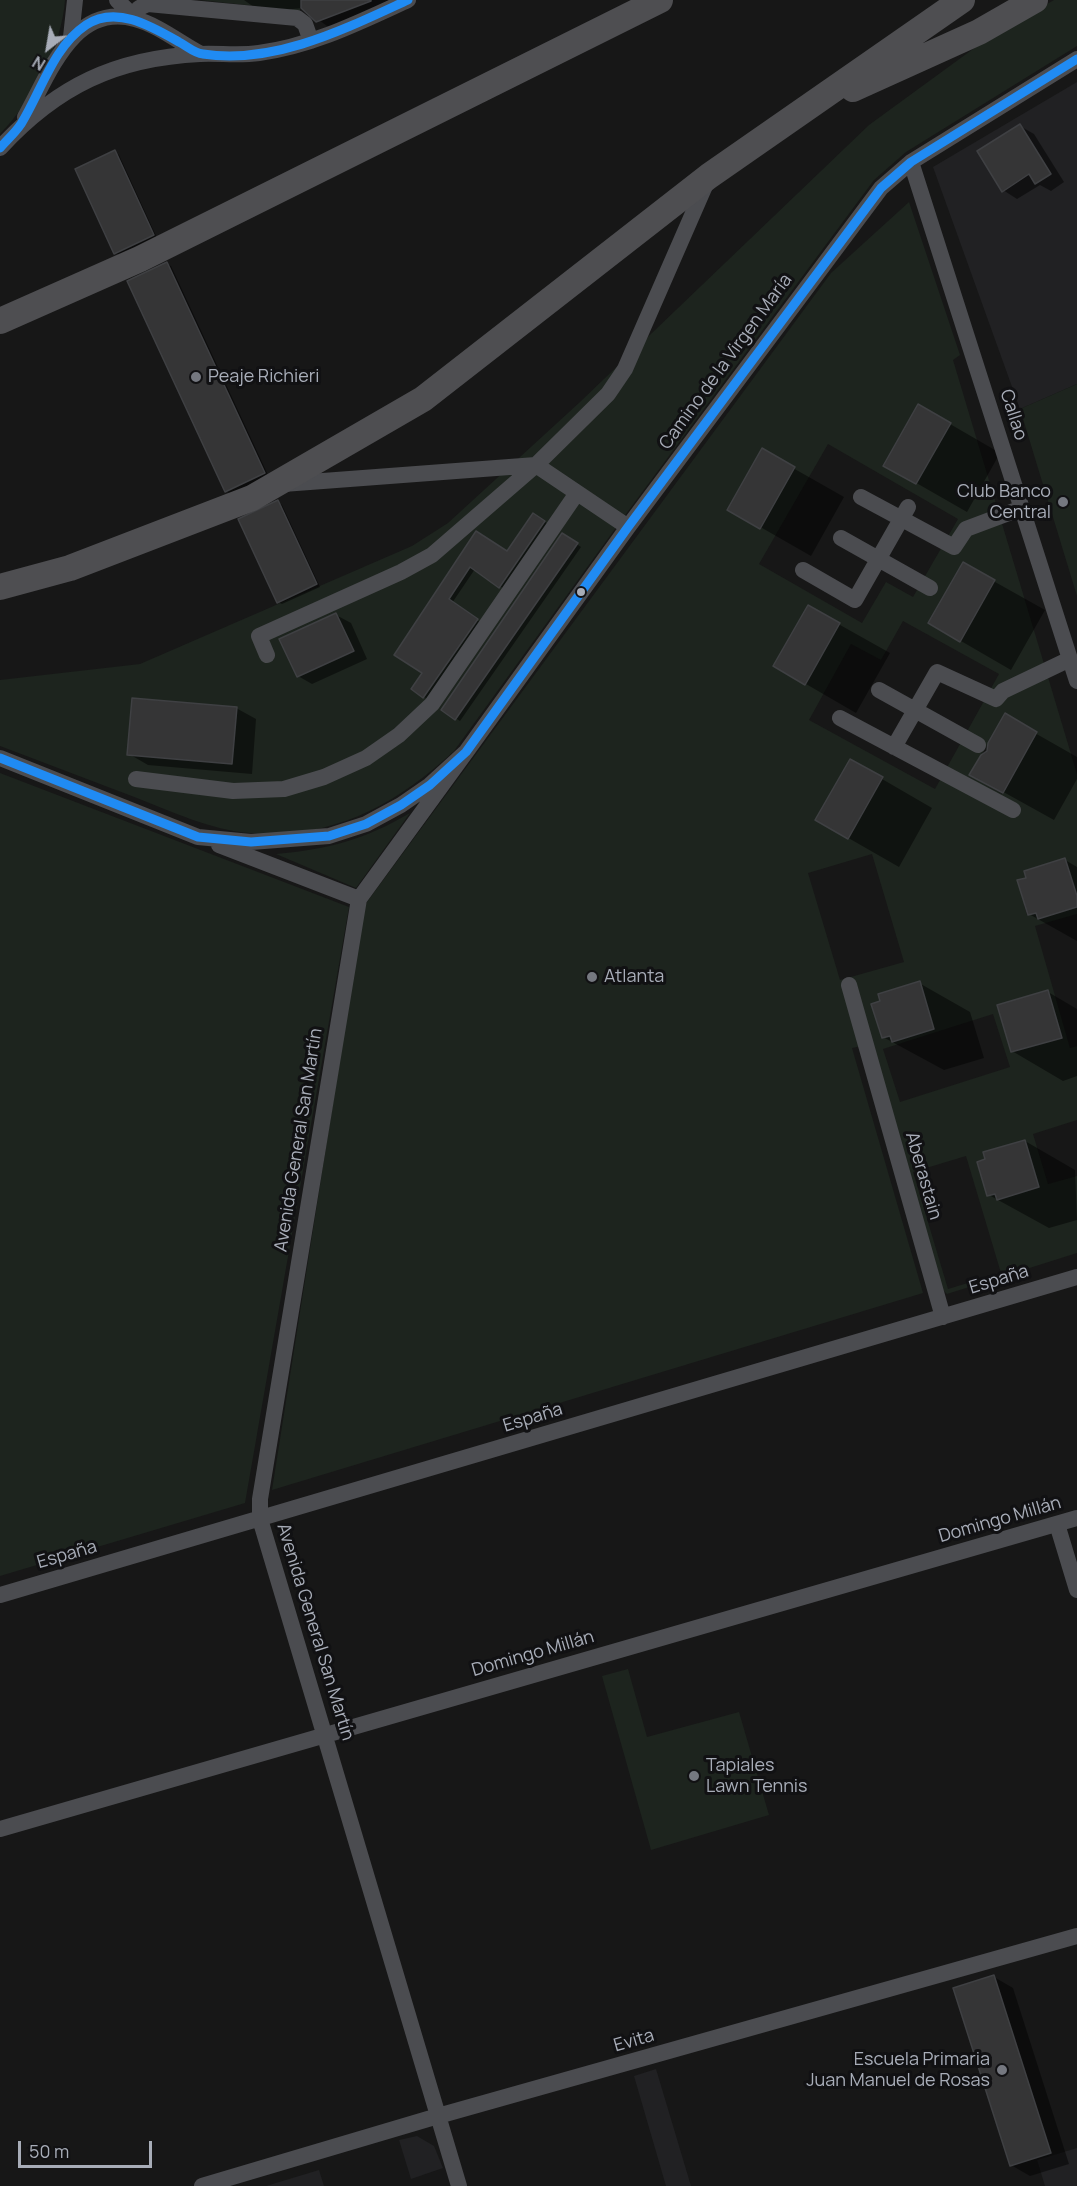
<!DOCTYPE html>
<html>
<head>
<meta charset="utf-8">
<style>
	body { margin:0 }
	#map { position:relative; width:1077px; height:2186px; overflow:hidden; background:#171717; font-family:Manrope,sans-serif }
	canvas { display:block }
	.north { position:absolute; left:18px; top:18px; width:60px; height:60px; -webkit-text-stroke:4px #111113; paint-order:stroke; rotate:211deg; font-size:16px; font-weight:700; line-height:24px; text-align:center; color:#a8adb8 }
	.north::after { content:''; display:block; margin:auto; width:21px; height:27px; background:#a8adb8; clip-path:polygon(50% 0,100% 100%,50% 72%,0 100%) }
	.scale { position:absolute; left:18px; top:2141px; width:134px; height:27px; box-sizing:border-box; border:3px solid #a8adb8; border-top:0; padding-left:8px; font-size:18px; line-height:21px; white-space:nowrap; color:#a8adb8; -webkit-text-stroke:4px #111113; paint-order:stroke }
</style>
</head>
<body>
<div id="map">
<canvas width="1077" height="2186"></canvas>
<div class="north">N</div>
<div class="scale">50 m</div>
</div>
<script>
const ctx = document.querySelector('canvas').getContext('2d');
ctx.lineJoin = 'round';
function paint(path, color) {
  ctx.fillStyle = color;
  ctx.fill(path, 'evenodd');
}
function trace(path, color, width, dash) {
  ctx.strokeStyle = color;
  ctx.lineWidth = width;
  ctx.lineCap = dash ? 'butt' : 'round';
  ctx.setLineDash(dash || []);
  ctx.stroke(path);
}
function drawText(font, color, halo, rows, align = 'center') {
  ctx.font = font + ' Manrope,sans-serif';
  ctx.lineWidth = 6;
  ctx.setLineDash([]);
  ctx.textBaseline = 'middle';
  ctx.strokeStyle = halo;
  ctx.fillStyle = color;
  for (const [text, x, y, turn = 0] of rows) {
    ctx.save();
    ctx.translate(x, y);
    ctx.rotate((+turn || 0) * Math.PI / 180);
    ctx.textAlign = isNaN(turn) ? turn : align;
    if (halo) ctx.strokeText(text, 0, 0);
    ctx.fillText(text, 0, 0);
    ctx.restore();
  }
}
paint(new Path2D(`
	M1077 82V384L1020 409 933 167Z
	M656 2069 691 2186H666L634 2076Z
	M417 2136 434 2146 443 2168 411 2179 399 2140Z
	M1077 2148V2186H1045L1037 2160Z
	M319 2170 324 2186H266Z`), '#212123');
paint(new Path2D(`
	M0 0H65C62 46 32 101 0 134Z
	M200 0H301L300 11Z
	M1054 0H1077V46L906 152 874 180 620 522 454 751C396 805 332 840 249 833 211 830 173 812 137 798 91 781 46 763 0 746V680L140 664 412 546 448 523 580 402 869 125 984 41Z
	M909 202 960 355 953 360 1077 774V896L1074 888 1062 879 1071 876 1065 858 1024 871 1026 878 1018 880 1035 902 1024 905 1027 915 1036 913 1038 918 1077 907V914L1035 926 1070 1048 1077 1046V1120L1033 1134 1048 1184 1077 1176V1253L947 1294 942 1289 872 1044 852 1048 923 1293 272 1490 364 906 831 273ZM918 404 950 423 915 484 883 465ZM828 444 958 519 913 597 886 582 862 623 759 564ZM762 449 760 528 727 510ZM963 562 995 580 960 642 928 623ZM808 605 840 623 805 685 773 666ZM903 621 999 674 935 789 809 720 851 644 881 660ZM1005 714 1037 732 1002 794 970 775ZM850 759 883 778 848 839ZM872 854 904 962 840 980 808 873ZM919 982 892 1042 890 1036 882 1038 878 1028 889 1025 875 1015 871 1004 880 1001 878 994ZM1048 990V1022L1057 1020 1062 1038 1011 1052 997 1005ZM993 1014 1010 1067 900 1102 883 1049ZM1025 1140 1030 1157 1022 1160 1034 1170 1039 1187 997 1200 995 1194 987 1196 984 1186 994 1183 991 1170 980 1174 977 1162 985 1159 984 1152ZM966 1156 1001 1273 948 1289 913 1172Z
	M1077 384V596L1020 409Z
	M0 773 349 907 245 1503 0 1576Z
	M410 813 356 888 276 854C329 849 364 840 410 813Z
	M628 1669 647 1737 739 1712 769 1815 651 1850 602 1676Z`), '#1d241e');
paint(new Path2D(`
	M244 0H415L335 32 303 8 261 12Z
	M1020 126 1034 134 1064 182 1051 191 1040 185 1017 199 1003 190Z
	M115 152 119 155 157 238 120 255 115 253Z
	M167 264 171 266 268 475 231 494 226 491Z
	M919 406 1000 453 967 512 885 465Z
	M763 451 844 497 811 556 729 509Z
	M278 502 282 505 320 587 282 604 278 602Z
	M534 515 548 524 504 589 475 569 452 603 481 623 428 699 424 697 413 689 424 673 396 655 476 533 507 553Z
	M563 535 581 547 460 721 443 710Z
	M963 564 1045 610 1011 670 930 623Z
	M808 607 890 653 856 713 775 666Z
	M336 615 351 623 367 659 312 684 298 676Z
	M236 708 256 719 252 774 148 765 129 754Z
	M1005 716 1077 757V779L1054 820 971 774 988 751Z
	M851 761 932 808 899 867 817 820Z
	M1065 860 1077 867V941L1029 914 1028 879Z
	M919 983 970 1012 984 1058 944 1070 883 1037Z
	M1048 992 1077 1009V1076L1063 1081 1012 1051Z
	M1025 1141 1075 1170 1077 1220 1049 1228 989 1195Z
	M994 1977 1013 1988 1069 2164 1030 2176 1011 2165Z`), '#0007');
const building = new Path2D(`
	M301 0H371V1L316 22 301 8Z
	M1020 124 1051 174 1035 184 1029 174 1002 192 977 151Z
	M115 150 154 235 114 254 75 169Z
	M167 262 265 473 225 492 127 281Z
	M918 404 951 423 916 484 883 466Z
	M762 448 795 467 760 529 727 510Z
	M278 500 317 584 277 603 238 519Z
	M533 513 545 521 499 588 470 567 449 599 478 619 423 698 411 689 422 673 394 655 476 531 507 551Z
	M562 533 578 543 455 720 441 710Z
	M963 562 995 580 960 642 928 623Z
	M808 605 840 623 805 685 773 666Z
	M336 613 354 651 297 677 279 639Z
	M132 698 237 707 232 764 127 755Z
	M1005 713 1037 732 1003 793 969 775 981 755 987 751 988 743Z
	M850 759 883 777 848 839 815 820Z
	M1065 858 1077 896V907L1038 919 1036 913 1028 915 1017 880 1026 878 1024 871Z
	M920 981 934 1029 892 1042 890 1036 882 1038 871 1004 880 1001 878 994Z
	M1048 990 1062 1038 1011 1052 997 1005Z
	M1025 1140 1039 1187 997 1200 995 1194 987 1196 977 1162 985 1159 983 1152Z
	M994 1975 1051 2153 1010 2166 953 1988Z`);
paint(building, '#353536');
trace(building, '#3f4043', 1.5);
trace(new Path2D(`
	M117 0 136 19
	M136 19 139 8 148 4 297 18 305 24 311 41
	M71 37 75 0
	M25 117C49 75 73 2 135 19 158 25 180 43 201 54
	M0 148C57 86 116 58 200 54 219 53 239 56 259 53 312 46 360 22 408 0
	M911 162 1077 681
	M283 484 536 465 608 394 625 369 708 179
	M861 497 954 547 966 529 1022 508
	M841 538 930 588
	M803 570 855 600 908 507
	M267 655 259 636 401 572 432 555 536 465 628 527
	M879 690 978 745
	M840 718 1013 810
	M894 747 937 672 996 699 1003 691 1070 659
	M0 758 198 837 251 842 329 836 366 824 401 805 430 785 466 752 628 527 881 188 911 162 1077 59
	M136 779 233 791 284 789 324 777 366 758 399 735 432 704 577 493
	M219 845 359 899
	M849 985 943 1317
	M1057 1524 1077 1590
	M0 1595 1077 1277
	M0 1829 1077 1518
	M202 2186 438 2116 1077 1936
	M459 2186 260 1519V1499L359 899 466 752`), '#4b4c50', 16);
trace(new Path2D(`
	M853 89 979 32 1035 0
	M0 321 140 259 660 0
	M0 587 70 568 252 498 423 399 709 176 962 0`), '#4e4e51', 26);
trace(new Path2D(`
	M0 148C7 140 15 133 21 124 41 92 53 47 86 25 116 5 151 26 179 42 187 46 194 53 203 54 274 65 345 29 408 0
	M0 758 198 837 251 842 329 836 366 824 401 805 430 785 466 752 628 527 881 188 911 162 1077 59`), '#208bf3', 9);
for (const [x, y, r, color] of [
	[196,377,6,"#757880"],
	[1063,502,6,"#757880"],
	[581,592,5,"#a8adb8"],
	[592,977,6,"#757880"],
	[694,1776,6,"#757880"],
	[1002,2070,6,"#757880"]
]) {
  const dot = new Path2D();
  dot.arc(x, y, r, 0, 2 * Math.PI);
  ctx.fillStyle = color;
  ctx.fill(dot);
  trace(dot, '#111113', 2);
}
drawText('18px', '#a8adb8', '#111113', [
	["Camino de la Virgen María",726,362,-54],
	["Callao",1013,415,72],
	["Avenida General San Martín",299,1140,-81],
	["Aberastain",923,1176,74],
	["España",999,1280,-17],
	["España",533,1418,-17],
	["Domingo Millán",1000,1520,-16],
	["España",67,1555,-16],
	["Avenida General San Martín",315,1632,73],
	["Domingo Millán",533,1654,-16],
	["Evita",634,2041,-16]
]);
drawText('18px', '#a8adb8', '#111113', [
	["Peaje Richieri",208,377],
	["Club Banco",1051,492,"right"],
	["Central",1051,513,"right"],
	["Atlanta",604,977],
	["Tapiales",706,1766],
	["Lawn Tennis",706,1787],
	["Escuela Primaria",990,2060,"right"],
	["Juan Manuel de Rosas",990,2081,"right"]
], 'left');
</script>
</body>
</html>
